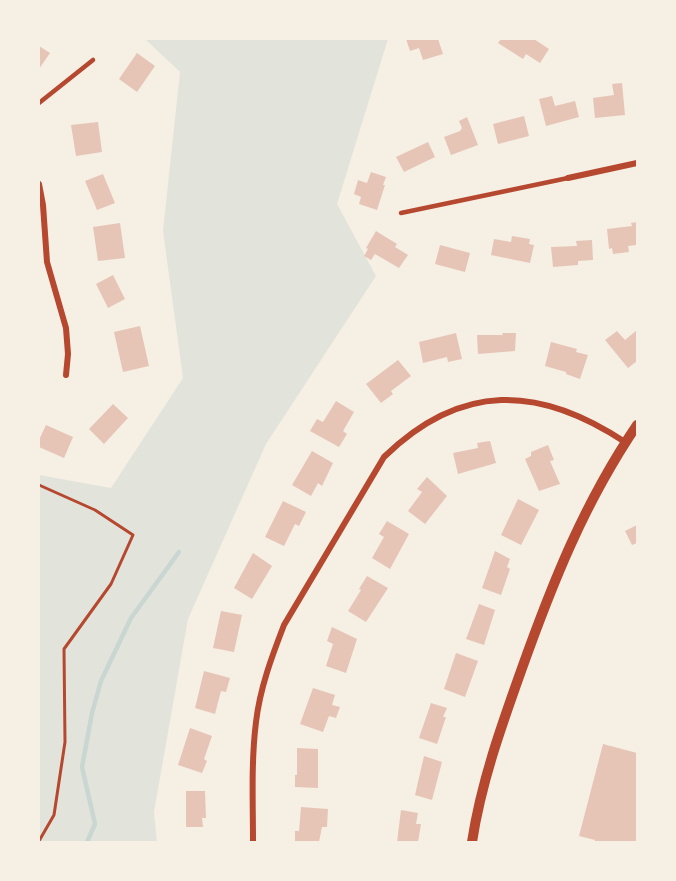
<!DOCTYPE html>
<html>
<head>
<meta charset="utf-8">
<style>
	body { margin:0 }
	#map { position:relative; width:676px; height:881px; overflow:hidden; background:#f6efe4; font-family:Lora,serif }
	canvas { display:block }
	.frame { position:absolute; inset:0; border:40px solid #f6efe4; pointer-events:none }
</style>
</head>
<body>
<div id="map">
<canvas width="676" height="881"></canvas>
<div class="frame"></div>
</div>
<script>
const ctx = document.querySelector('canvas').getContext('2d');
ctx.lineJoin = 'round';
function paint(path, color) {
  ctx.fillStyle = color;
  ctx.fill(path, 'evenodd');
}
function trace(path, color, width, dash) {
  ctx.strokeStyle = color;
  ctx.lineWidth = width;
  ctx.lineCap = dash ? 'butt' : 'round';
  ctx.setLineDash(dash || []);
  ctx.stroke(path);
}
paint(new Path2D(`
	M145 39H388L337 204 376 276 266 444 188 619 154 812 157 842H39V475L111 488 183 378 163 231 180 72Z`), '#e2e4dc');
trace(new Path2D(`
	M87 842 95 824 82 767 92 713 101 681 131 618 179 552`), '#c9d6d2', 4.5);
paint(new Path2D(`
	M406 39H438L443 54 423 60 419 48 410 51Z
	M501 39H534L549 49 540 63 526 54 523 59 498 43Z
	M39 46 50 53 39 69Z
	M137 53 155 66 137 92 119 79Z
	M622 83 625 115 595 118 593 98 614 95 612 84Z
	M552 96 555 106 575 101 579 117 546 126 539 99Z
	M524 116 529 136 498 144 493 124Z
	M467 117 478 145 451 155 444 137 460 131 462 128 459 121Z
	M98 122 102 152 76 156 71 125Z
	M428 142 435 157 404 172 396 157Z
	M371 172 386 177 383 185H385L377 210 359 204 361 197 354 194 358 180 367 183Z
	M103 174 115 203 97 210 85 181Z
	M637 222 636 245 628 246 629 252 613 254 612 248 609 249 607 229 632 226 631 223Z
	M120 223 125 258 98 261 93 227Z
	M376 231 397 244 395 247 408 255 399 268 375 254 371 260 364 256 368 249 366 248Z
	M512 236 530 239 529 244 534 245 530 263 491 255 494 239 511 242Z
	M592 240 593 260 578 261V265L553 267 551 247 577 246 576 241Z
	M440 245 470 253 465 272 435 264Z
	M113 275 125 299 108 308 96 284Z
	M140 326 149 366 123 372 114 332Z
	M637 330V361L628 368 605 340 617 331 625 340Z
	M456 333 462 359 448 362 447 357 423 363 419 342Z
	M502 333H516L515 351 478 354 477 335H503Z
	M551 342 577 349 576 352 588 355 580 379 566 374V372L545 366Z
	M398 360 411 376 391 391 393 394 381 403 366 384Z
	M336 401 354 412 343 431 347 434 339 447 310 431 317 419 323 422Z
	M113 404 128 418 104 444 89 429Z
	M46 425 73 437 64 458 39 447V440Z
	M490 441 496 463 458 474 453 453 478 448 477 443Z
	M548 445 554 460 550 461 560 484 539 491 525 459 531 456V452Z
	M312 451 333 463 322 486 318 483 311 496 292 485Z
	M427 477 447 496 425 524 408 511 422 492 417 489Z
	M518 499 539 510 521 545 501 535Z
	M283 501 306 512 299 526 295 524 284 546 265 537Z
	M387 521 409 534 390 569 372 558 384 537 379 534Z
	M637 525V543L632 545 625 531Z
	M495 551 510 559 507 567 510 569 501 595 482 588Z
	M253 553 272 566 252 599 234 588Z
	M367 576 388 588 366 622 348 611 361 590 359 589Z
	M479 604 495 610 484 645 466 639Z
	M221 611 242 615 234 652 213 648Z
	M332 627 357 639 346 673 326 666 333 644 327 641Z
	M456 653 478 661 465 697 444 689Z
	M204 671 230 678 226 692 221 691 215 714 195 708Z
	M313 688 335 695 332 705 340 707 336 718 329 716 323 732 300 724Z
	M431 703 447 708 443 717H446L437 744 419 738Z
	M190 728 212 736 204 759 207 761 202 773 178 765Z
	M603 744 637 753V842H594L595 840 579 836Z
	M297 748 318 749V788L295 787V775H297Z
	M424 756 442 762 432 800 415 795Z
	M186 791H205L206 818H202L203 827H186Z
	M301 807 328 809 327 827H322L319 842H295V831H299Z
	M401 810 418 813 416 824H421L418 842H397Z`), '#e6c5b7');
trace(new Path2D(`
	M39 485 95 510 133 535 111 584 64 649 65 742 54 815 39 841`), '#b5482f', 3);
trace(new Path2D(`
	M39 103 93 60
	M401 213 568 178`), '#b5482f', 4.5);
trace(new Path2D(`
	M568 178 637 163
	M39 184 43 205 47 262 66 328 68 354 66 375
	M253 842C253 802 251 762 256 722 260 688 272 656 284 625L384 457C461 382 539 385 625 442`), '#b5482f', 6);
trace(new Path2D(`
	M472 842C481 783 501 727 521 671 552 584 584 503 637 425`), '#b5482f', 10);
</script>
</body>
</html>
